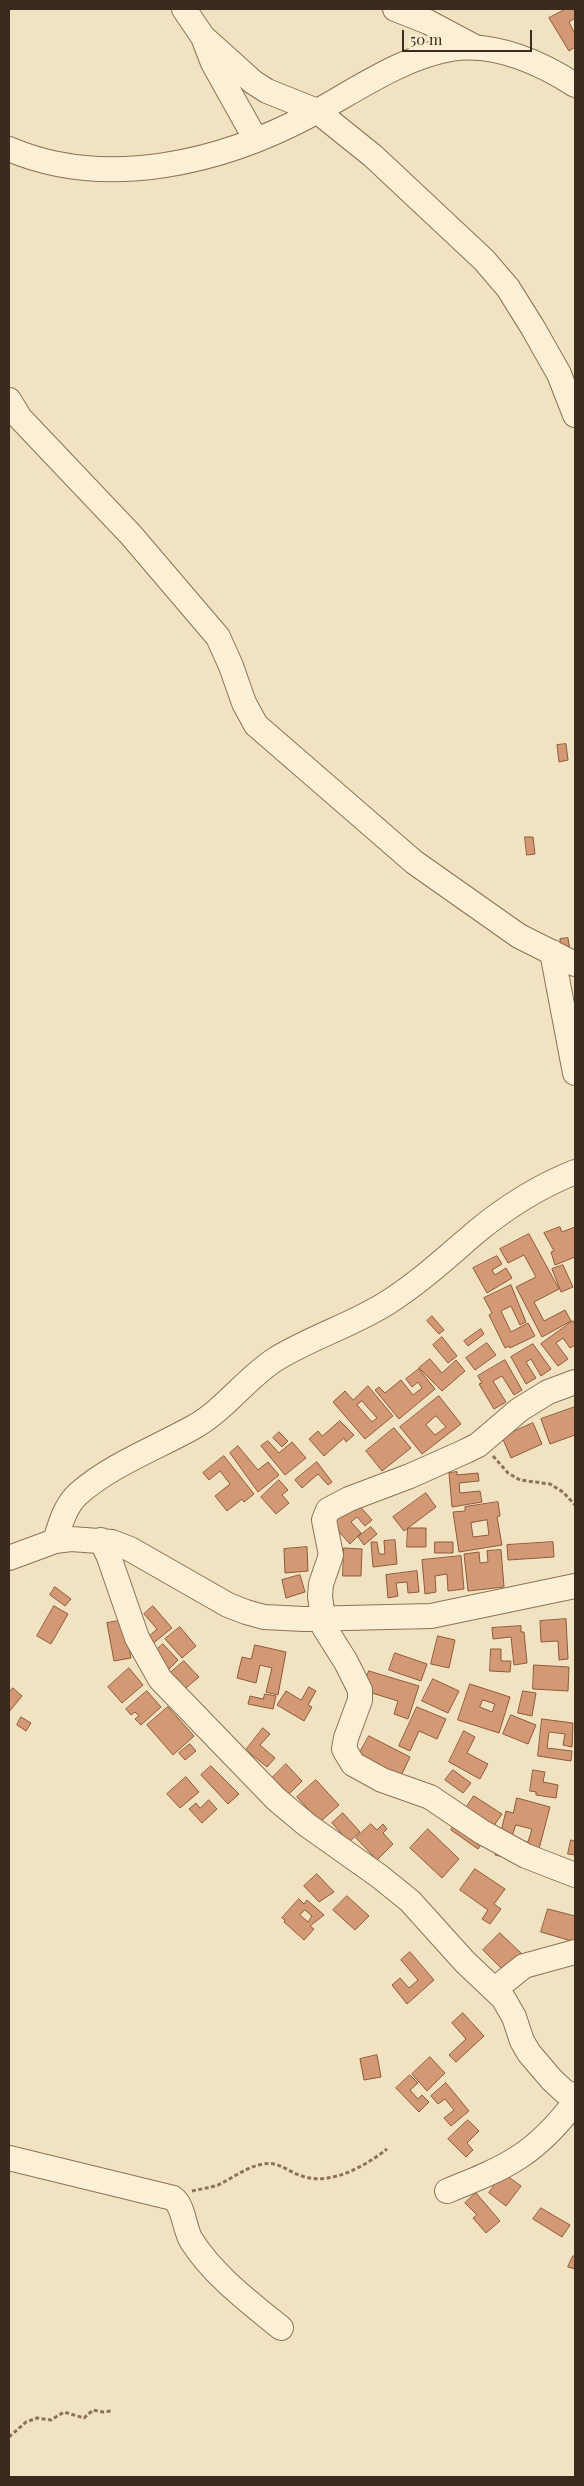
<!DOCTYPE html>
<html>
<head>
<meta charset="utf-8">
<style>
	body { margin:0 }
	#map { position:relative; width:584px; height:2486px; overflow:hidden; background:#f1e2c1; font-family:"Playfair Display",serif }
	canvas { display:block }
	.frame { position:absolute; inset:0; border:10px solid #3b2b1d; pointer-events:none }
	.scale { position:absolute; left:402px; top:30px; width:130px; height:22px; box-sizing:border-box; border:2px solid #3b2b1d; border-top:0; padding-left:6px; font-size:15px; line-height:18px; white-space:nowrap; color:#3b2b1d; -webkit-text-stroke:4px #f8ecd1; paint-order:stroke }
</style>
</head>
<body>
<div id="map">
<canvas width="584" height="2486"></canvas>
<div class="frame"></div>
<div class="scale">50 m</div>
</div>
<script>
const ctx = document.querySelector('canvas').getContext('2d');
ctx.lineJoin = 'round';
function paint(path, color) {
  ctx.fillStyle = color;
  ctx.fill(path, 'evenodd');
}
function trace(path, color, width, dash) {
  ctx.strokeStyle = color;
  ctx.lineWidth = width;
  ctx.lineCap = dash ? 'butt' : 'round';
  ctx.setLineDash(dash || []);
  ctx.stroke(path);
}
const building = new Path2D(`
	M566 9H575V18L569 22 575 34V47L569 51 549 18Z
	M566 744 568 760 559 762 557 745Z
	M525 837H533L535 854 527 855Z
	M568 938 570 950 561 951 560 939Z
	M560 1227 562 1232 575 1227V1257L555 1265 551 1252 554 1251 544 1233Z
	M529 1234 559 1289 534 1302 544 1321 565 1310 571 1321 542 1337 516 1287 536 1277 524 1255 508 1263 500 1249Z
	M497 1256 502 1264 492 1270 495 1275 506 1268 512 1278 487 1293 473 1268Z
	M563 1265 573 1287 561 1292 552 1269Z
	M511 1285 526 1322 520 1325 511 1306 501 1311 511 1332 528 1323 535 1336 510 1348 509 1346 505 1348 489 1315 492 1313 484 1298Z
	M432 1316 444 1330 439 1334 427 1321Z
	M573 1321 575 1324V1345L570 1348 563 1338 556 1343 568 1359 558 1366 541 1344Z
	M481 1329 484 1334 468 1346 464 1341Z
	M442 1337 457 1356 448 1363 433 1345Z
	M487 1343 496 1355 475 1370 466 1358Z
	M533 1344 551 1369 541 1376 531 1359 526 1362 536 1378 526 1384 511 1357Z
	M430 1359 442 1373 456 1360 465 1371 442 1391 419 1368Z
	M505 1360 522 1390 514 1395 502 1376 493 1381 506 1402 494 1409 479 1384 482 1383 478 1376Z
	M419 1369 435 1389 399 1419 375 1390 379 1387 385 1393 401 1380 413 1395 422 1388 418 1382 412 1387 406 1379Z
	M368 1386 393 1416 365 1439 333 1402 345 1391 353 1400ZM362 1401 377 1418 372 1422 357 1405Z
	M439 1396 461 1424 422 1454 400 1427ZM436 1416 446 1427 435 1435 426 1425Z
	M575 1407V1435L550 1444 541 1419Z
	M340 1421 354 1435 346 1442 344 1438 324 1456 309 1439 318 1431 322 1436Z
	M533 1423 542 1444 511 1458 502 1437Z
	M394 1428 411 1448 382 1471 366 1451Z
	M279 1432 288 1441 282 1447 273 1438Z
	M268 1441 279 1453 292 1442 306 1458 285 1475 261 1446Z
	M238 1446 258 1470 268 1462 279 1475 258 1492 230 1453Z
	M224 1456 254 1494 244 1502 242 1499 227 1511 215 1496 230 1484 220 1471 209 1480 203 1473Z
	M317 1462 332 1482 328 1485 318 1474 302 1488 295 1480Z
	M457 1472V1475L478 1473 479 1481 459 1483 460 1493 480 1491 482 1502 452 1507 449 1473Z
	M279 1480 288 1490 282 1495 289 1503 276 1514 261 1497Z
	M426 1493 436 1507 404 1531 393 1517Z
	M498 1502 500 1516 497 1517 502 1545 459 1552 453 1512 465 1511V1507ZM487 1520 489 1535 473 1537 471 1523Z
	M357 1503 372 1520 365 1526 357 1517 351 1522 361 1533 350 1544 331 1523Z
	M371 1527 377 1534 364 1545 358 1537Z
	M408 1528H426V1547H407Z
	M395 1540 397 1564 373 1567 371 1542H377L379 1554H385L384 1541Z
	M435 1542H453V1553H435Z
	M553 1542 554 1557 508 1560 507 1545Z
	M307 1547 308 1571 285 1573 284 1549Z
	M344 1548 362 1549 361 1576H343Z
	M501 1550 504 1587 468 1591 464 1554 479 1552 480 1563 488 1562 487 1551Z
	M461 1556 464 1589 448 1591 447 1574 435 1576 436 1592 425 1594 422 1560Z
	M417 1571 419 1592 408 1593 407 1582 396 1583 398 1596 388 1598 386 1575Z
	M300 1575 305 1592 286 1598 282 1580Z
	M55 1587 71 1599 65 1606 50 1595Z
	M54 1606 68 1614 51 1644 37 1636Z
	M153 1606 172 1628 151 1645 146 1639 157 1629 144 1614Z
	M566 1619 568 1659 559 1660 558 1641 541 1642 540 1621Z
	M124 1620 131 1658 114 1661 107 1623Z
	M521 1626V1632H524L527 1663 514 1665 511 1637 493 1639 492 1628Z
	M180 1627 196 1646 182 1658 165 1639Z
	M438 1636 455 1640 449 1668 431 1664Z
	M163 1644 178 1660 168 1670 152 1654Z
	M255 1645 286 1652 278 1695 266 1692 272 1668 260 1665 256 1683 237 1678 242 1657 251 1659Z
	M491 1649H501V1661H511L510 1672 490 1671Z
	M395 1653 427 1664 421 1681 389 1670Z
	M184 1661 199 1677 176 1696 162 1680Z
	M534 1665 569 1667 568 1691 533 1689Z
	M129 1668 143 1685 122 1703 108 1687Z
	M369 1671 419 1686 408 1719 394 1714 398 1701 362 1690Z
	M433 1679 459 1691 448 1713 422 1701Z
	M470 1684 510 1697 499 1733 458 1720ZM483 1700 495 1704 492 1712 480 1707Z
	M309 1687 316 1691 308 1705 312 1707 304 1721 277 1705 286 1691 301 1700Z
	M13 1688 22 1696 9 1712V1693Z
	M147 1691 161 1707 141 1725 135 1719 139 1716 135 1712 131 1715 126 1709Z
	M523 1691 536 1693 532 1716 518 1713Z
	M265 1694 276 1696 273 1709 248 1704 250 1696 263 1699Z
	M168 1707 194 1736 173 1755 147 1725Z
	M417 1707 446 1719 437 1739 419 1731 410 1751 399 1746Z
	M511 1715 536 1725 528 1744 503 1734Z
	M21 1717 31 1723 26 1731 17 1725Z
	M542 1719 573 1723 572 1747 563 1745 565 1734 549 1732 547 1748 572 1751 571 1761 538 1756Z
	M263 1728 270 1734 260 1745 275 1758 267 1767 246 1750Z
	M464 1731 475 1737 467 1753 488 1764 480 1779 449 1762Z
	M369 1736 410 1757 400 1778 358 1756Z
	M190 1744 196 1751 185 1760 179 1753Z
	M286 1764 302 1781 289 1794 272 1778Z
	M211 1766 239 1794 228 1804 201 1775Z
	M453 1770 471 1783 463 1793 445 1780Z
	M533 1770 545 1772 543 1782 558 1785 556 1798 536 1795V1792L530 1791Z
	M186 1777 199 1792 180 1808 167 1794Z
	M316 1780 339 1805 320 1822 297 1797Z
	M474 1796 502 1814 478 1849 451 1830Z
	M517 1798 550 1807 535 1864 495 1855 506 1811 513 1813ZM516 1825 532 1829 528 1842 512 1838Z
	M209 1800 217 1809 202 1823 189 1809 196 1803 200 1808Z
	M343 1813 360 1832 349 1842 332 1823Z
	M371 1824 377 1830 383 1824 387 1829 383 1833 393 1844 377 1860 356 1838Z
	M428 1829 459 1859 442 1878 410 1848Z
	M571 1840 575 1841V1855L568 1854Z
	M475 1869 505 1889 494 1904 501 1909 490 1924 482 1919 488 1910 460 1890Z
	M317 1874 334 1892 319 1902 304 1886Z
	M347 1896 369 1916 355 1930 333 1910Z
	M299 1899 304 1904 307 1900 324 1915 310 1926 314 1929 304 1940 284 1922 285 1920 282 1918ZM305 1910 312 1916 308 1922 300 1915Z
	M548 1909 575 1916V1942L541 1932Z
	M500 1933 523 1955 506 1973 483 1950Z
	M410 1952 434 1980 407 2004 392 1985 400 1978 409 1988 418 1980 401 1960Z
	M463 2013 484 2036 456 2062 449 2055 466 2039 452 2023Z
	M377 2055 381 2077 364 2080 360 2059Z
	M430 2057 445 2073 427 2091 412 2074Z
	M410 2075 418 2083 410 2090 418 2099 422 2095 429 2102 419 2112 396 2088Z
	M446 2083 469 2111 451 2126 444 2118 454 2110 445 2099 438 2104 431 2096Z
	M468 2120 479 2131 467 2143 473 2150 466 2157 448 2139Z
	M503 2173 521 2186 506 2206 489 2193Z
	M476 2193 500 2221 486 2233 473 2218 477 2215 465 2203Z
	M541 2208 570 2225 562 2237 533 2219Z
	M573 2256H575V2269L568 2267Z`);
paint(building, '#d39974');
trace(building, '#8e5a3b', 1);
const minor = new Path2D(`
	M184 9 203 37 213 63 256 140
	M395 9 428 22 477 48
	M203 37 253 82 267 91 317 111 373 156 484 260 508 288 533 328 559 374 575 415
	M9 149C107 191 224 162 314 113 356 90 403 57 451 49 495 42 539 62 575 85
	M9 400 20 418 131 535 218 637 231 666 244 703 256 725 414 862 519 936 575 964
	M552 952 575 1073
	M575 1382 548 1392 519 1410 478 1445 466 1451 410 1476 349 1499 328 1510 324 1520 331 1555 321 1584 320 1596 324 1627 346 1662 360 1690V1700L346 1738 344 1749 353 1764 382 1780 430 1797 482 1832 526 1856 575 1875
	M101 1540 109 1557 137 1638 160 1679 276 1799 307 1825 379 1876 410 1901 465 1962 503 1998 514 2017 522 2041 529 2053 552 2080 565 2092 575 2096
	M55 1541C60 1525 65 1506 78 1494 111 1465 154 1449 192 1428 224 1411 247 1377 276 1359 312 1337 352 1325 387 1303 420 1282 447 1257 476 1232 505 1208 540 1186 575 1172
	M9 1558 55 1541 71 1539 112 1542 130 1549 228 1605 246 1612 264 1617 304 1619 431 1616 575 1586
	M495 1989 524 1966 575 1952
	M9 2158 173 2198C184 2206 184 2228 191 2240 213 2275 249 2302 281 2328
	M447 2191C507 2167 535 2155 575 2102`);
trace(minor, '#8d7257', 26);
trace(new Path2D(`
	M493 1456 508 1473 520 1480 550 1484 563 1492 575 1505
	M192 2191C200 2189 209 2188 218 2185 233 2178 246 2167 263 2164 279 2161 288 2172 302 2176 331 2186 365 2166 387 2149
	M9 2437 26 2422 37 2418 51 2420 64 2412 84 2418 93 2410 103 2412 111 2411`), '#8d7257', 3, [4, 2.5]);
trace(minor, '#fbefd5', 24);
</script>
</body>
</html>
